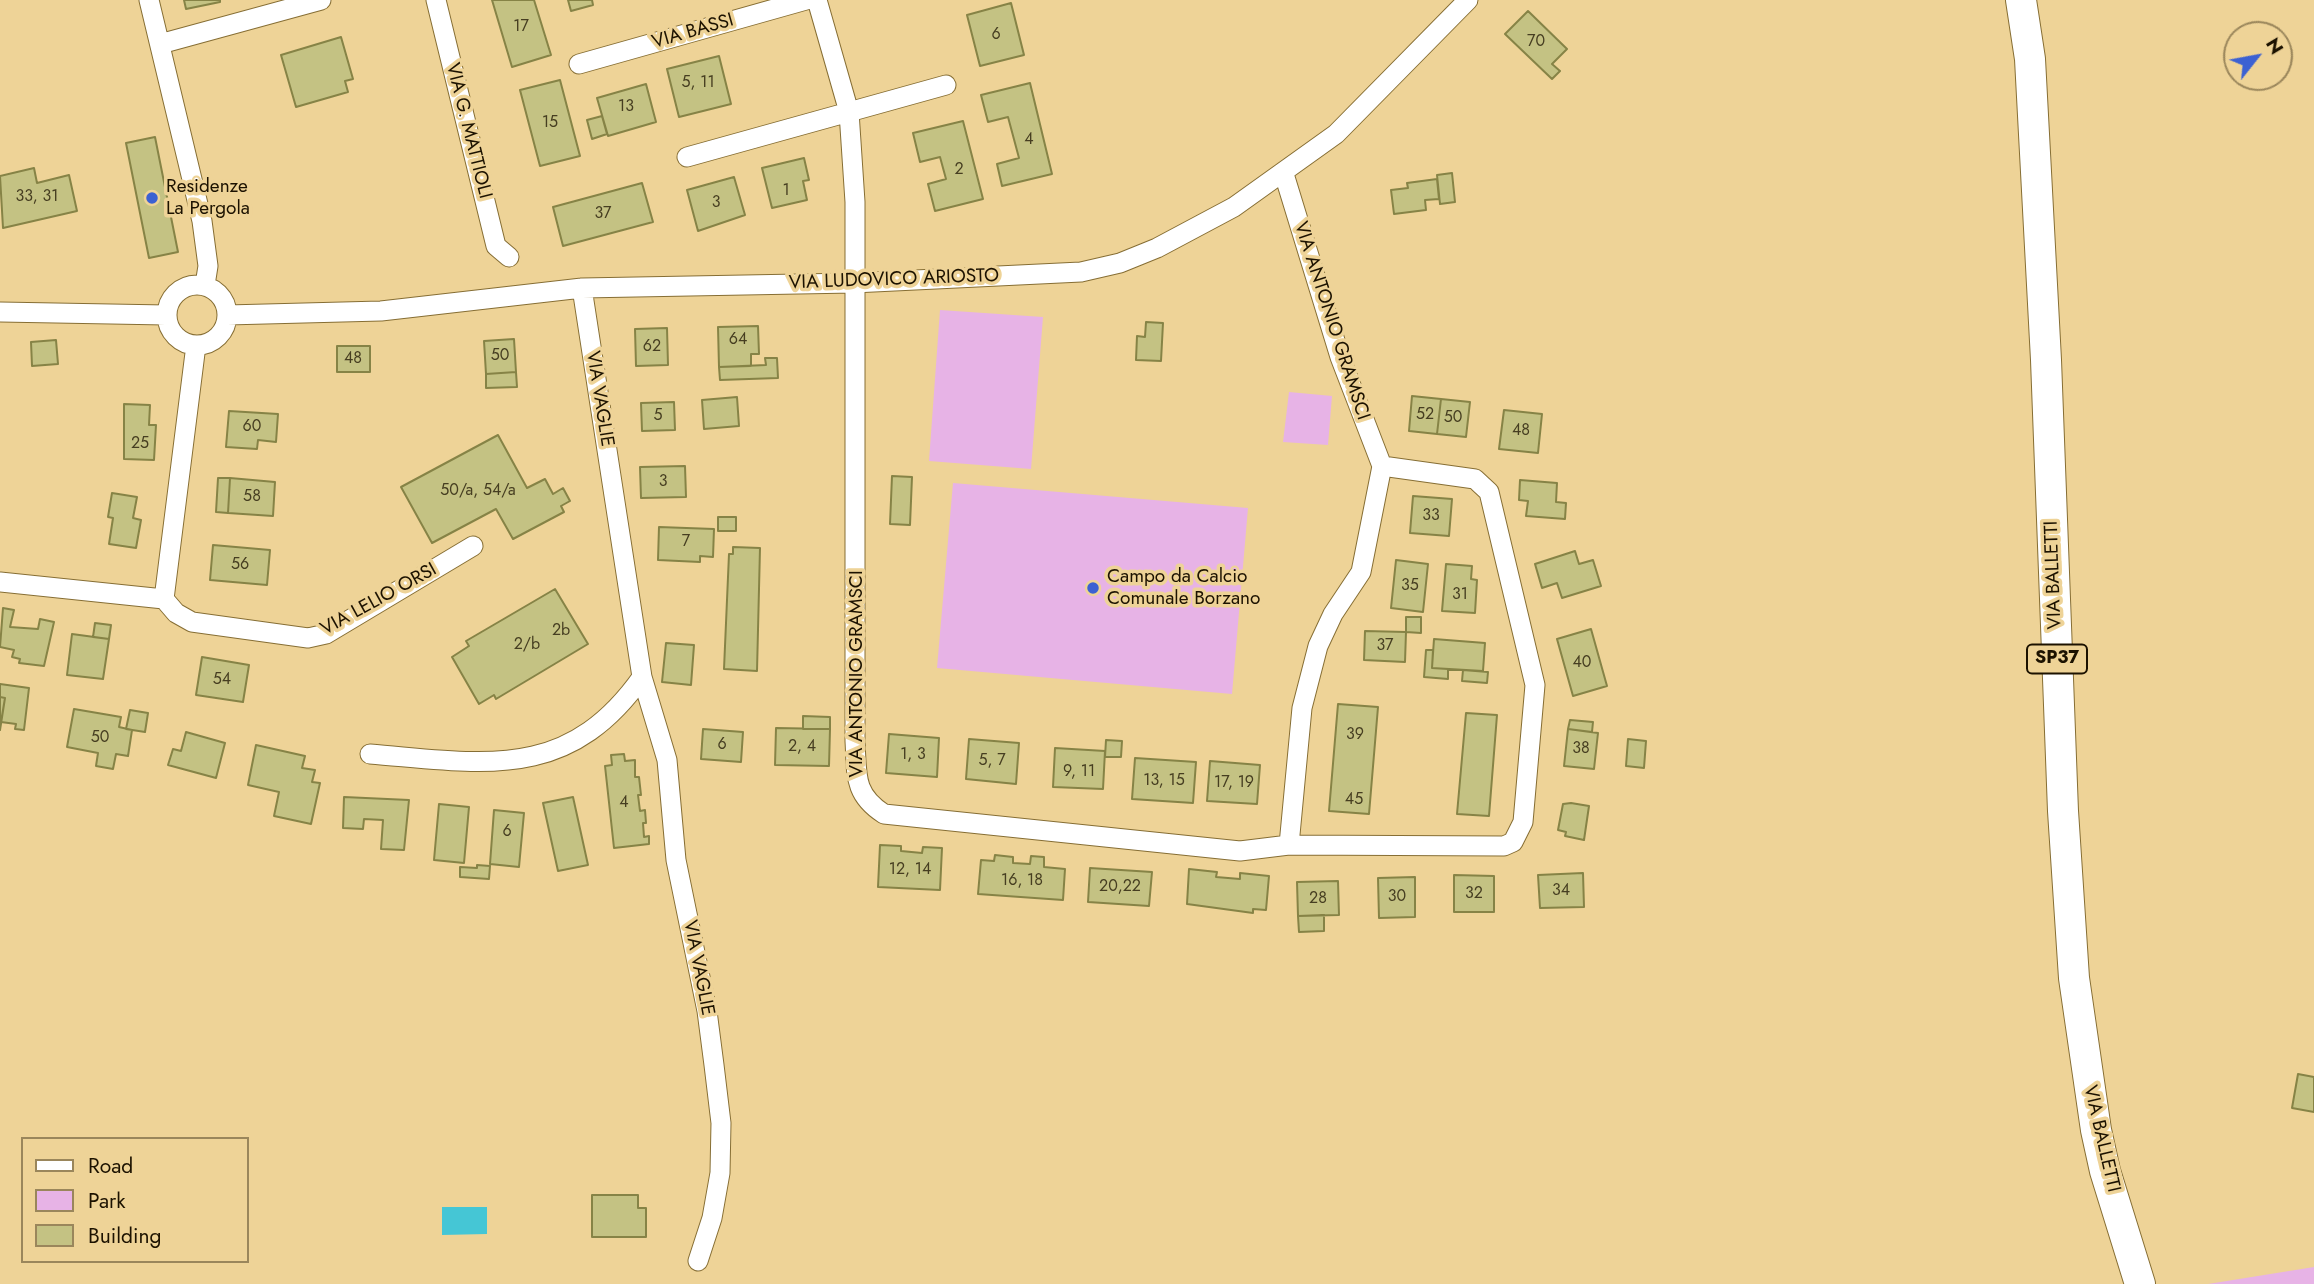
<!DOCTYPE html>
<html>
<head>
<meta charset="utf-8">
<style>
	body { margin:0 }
	#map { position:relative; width:2314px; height:1284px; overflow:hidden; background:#eed397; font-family:Jost,sans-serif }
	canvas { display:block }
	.legend { position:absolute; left:21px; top:1137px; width:228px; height:126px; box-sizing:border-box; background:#eed397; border:2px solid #9a865b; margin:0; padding:9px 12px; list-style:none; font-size:21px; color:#1c1200 }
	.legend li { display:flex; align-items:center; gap:14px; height:35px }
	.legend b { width:35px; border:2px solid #9a865b }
	.north { position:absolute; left:2223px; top:21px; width:70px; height:70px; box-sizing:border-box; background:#eed397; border:2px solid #9a865b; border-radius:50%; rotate:59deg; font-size:19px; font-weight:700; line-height:28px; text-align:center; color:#1c1200 }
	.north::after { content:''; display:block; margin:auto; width:24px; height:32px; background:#3c61d2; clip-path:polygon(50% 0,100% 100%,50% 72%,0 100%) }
</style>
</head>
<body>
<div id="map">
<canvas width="2314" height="1284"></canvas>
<ul class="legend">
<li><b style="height:9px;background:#fff"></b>Road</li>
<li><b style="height:19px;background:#e7b3e6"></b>Park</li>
<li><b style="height:19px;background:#c4c283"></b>Building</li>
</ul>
<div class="north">N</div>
</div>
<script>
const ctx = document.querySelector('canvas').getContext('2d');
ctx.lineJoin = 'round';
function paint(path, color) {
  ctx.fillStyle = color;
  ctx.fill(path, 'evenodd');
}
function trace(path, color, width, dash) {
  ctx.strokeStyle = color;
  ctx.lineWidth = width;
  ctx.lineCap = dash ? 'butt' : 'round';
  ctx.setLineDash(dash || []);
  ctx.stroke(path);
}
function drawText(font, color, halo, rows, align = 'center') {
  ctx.font = font + ' Jost,sans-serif';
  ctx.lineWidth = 7;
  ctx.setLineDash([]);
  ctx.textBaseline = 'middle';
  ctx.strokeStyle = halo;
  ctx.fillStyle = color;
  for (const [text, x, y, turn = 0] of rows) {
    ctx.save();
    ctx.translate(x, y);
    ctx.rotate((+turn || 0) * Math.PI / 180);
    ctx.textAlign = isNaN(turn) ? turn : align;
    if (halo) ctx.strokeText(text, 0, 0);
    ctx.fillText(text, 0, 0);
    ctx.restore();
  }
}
paint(new Path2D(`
	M940 310 1043 317 1031 469 929 461Z
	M1289 392 1332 396 1328 445 1283 442Z
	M953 483 1248 508 1232 694 937 668Z
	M2314 1267V1284H2208Z`), '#e7b3e6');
paint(new Path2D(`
	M442 1207H487V1234L442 1235Z`), '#45c6d5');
const building = new Path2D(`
	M184 0H220V2L186 9Z
	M492 0H534L551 55 512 67Z
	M568 0H592L593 5 571 11Z
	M1011 3 1024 55 980 66 967 15Z
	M1528 11 1567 49 1552 64 1560 71 1552 79 1505 34Z
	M341 37 353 79 345 81 348 92 296 107 281 55Z
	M719 56 731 104 679 117 667 69Z
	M560 80 580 156 540 166 520 90Z
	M1030 83 1052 174 1002 186 997 164 1019 158 1008 117 988 122 981 95Z
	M646 84 656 122 608 136 597 98Z
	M602 116 607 134 592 139 587 120Z
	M963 121 983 199 935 211 928 184 946 179 940 157 920 162 913 133Z
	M155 137 178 252 149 258 126 143Z
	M804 158 809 180 803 181 807 200 772 208 762 168Z
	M34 168 37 183 69 175 77 211 3 228 0 176Z
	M1452 173 1455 202 1440 204 1437 175Z
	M734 177 745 215 698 231 687 190Z
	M1437 179 1439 199 1425 200 1426 210 1394 214 1391 190 1408 188 1407 183Z
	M642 183 653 222 563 246 553 207Z
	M1146 322 1163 323 1161 361 1136 360 1137 336 1145 337Z
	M758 326 759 354H751V366L719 367 718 327Z
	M667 328 668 365 636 366 635 329Z
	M514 339 516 372 486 374 484 341Z
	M56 340 58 364 32 366 31 342Z
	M337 346H370V372H337Z
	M765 358H777L778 378 720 380 719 367 766 365Z
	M516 372 517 387 486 388V374Z
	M1412 396 1441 399 1437 434 1409 431Z
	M737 397 739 426 704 429 702 400Z
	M1441 399 1470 402 1466 437 1437 434Z
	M674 402 675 430 642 431 641 403Z
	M124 404 150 405 149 425H156L154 460 124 459Z
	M1504 410 1542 414 1538 453 1499 449Z
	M229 411 278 414 276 442 258 440 257 449 226 447Z
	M498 435 527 488 545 479 553 494 563 488 570 501 561 506 564 512 513 539 496 509 432 543 401 487Z
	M685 466 686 497 641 498 640 467Z
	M892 476 912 477 910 525 890 524Z
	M218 478H230L228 513 216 512Z
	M230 478 275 482 273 516 228 513Z
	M1520 480 1557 483 1556 502 1566 503 1565 519 1526 516 1528 501 1519 500Z
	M112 493 137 497 133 518 141 520 136 548 109 544 113 518 108 517Z
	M1413 496 1452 499 1449 536 1410 533Z
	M718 517H736V531H718Z
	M659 527 714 529 713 557 700 556V562L658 560Z
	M213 545 270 550 267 585 210 580Z
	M733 547 760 548 757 671 724 669 729 554H733Z
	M1575 551 1579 564 1593 560 1601 586 1562 598 1557 583 1542 588 1535 564Z
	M1396 560 1428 564 1423 612 1391 608Z
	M1446 564 1472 566 1471 579 1477 580 1475 613 1442 611Z
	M555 589 588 644 496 699 494 695 479 704 452 657 469 646 466 641Z
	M3 608 14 610 10 627 38 629 40 619 54 622 44 666 19 663 20 659 12 657 14 650 0 647Z
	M1406 617H1421V633L1406 632Z
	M95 623 111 625 109 639 93 637Z
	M1591 629 1607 686 1573 696 1557 639Z
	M1365 631 1406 632 1405 662 1364 660Z
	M72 634 109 639 103 679 67 675Z
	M1434 639 1485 643 1483 671 1432 668Z
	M666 643 694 645 691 685 662 682Z
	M1426 650H1433L1432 668 1448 669V679L1424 677Z
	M202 657 249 665 243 702 196 695Z
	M1463 670 1488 672 1487 683 1462 681Z
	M0 684 29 688 24 730 15 729 16 724 1 722 5 698 0 697Z
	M0 697 5 698 0 730Z
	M1338 704 1378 707 1369 814 1329 811Z
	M74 709 121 717 119 727 132 730 128 756 116 754 113 769 96 766 98 753 67 747Z
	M130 710 148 713 145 732 126 729Z
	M1466 713 1497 715 1489 816 1457 814Z
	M803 716 830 717V729H803Z
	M1570 720 1593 722 1592 732 1568 729Z
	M776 728 830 729 829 766 775 765Z
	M703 729 743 732 741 762 701 759Z
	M1568 729 1598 733 1594 769 1564 766Z
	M186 732 225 743 216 778 168 765 173 749 181 751Z
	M889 734 939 738 937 777 886 773Z
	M969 739 1019 743 1016 784 966 779Z
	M1628 739 1646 741 1644 768 1626 766Z
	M1106 740 1122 741 1121 757H1105Z
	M256 745 305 756 302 768 315 770 312 782 320 783 311 824 274 816 279 792 248 785Z
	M1055 748 1105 751 1103 789 1053 787Z
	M624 754 625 761 635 760V777H639L641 795H638L640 811 645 810 646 823H643L644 837 649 836V844L614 848 605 766 612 765 611 755Z
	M1135 758 1196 762 1193 803 1132 799Z
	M1210 761 1260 765 1257 804 1207 801Z
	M344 797 409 800 404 850 381 849 383 820 364 819 363 829 343 828Z
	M573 797 588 865 558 871 543 803Z
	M1571 803 1589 806 1584 840 1565 836 1566 832 1558 830 1563 804Z
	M439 804 469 807 464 863 434 860Z
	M494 810 524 813 519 867 490 864Z
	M880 845 901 846V851L922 853 923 847 942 848 940 890 878 887Z
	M995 855 1013 857V863L1030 864 1031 856 1044 857V867L1065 869 1063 900 978 894 981 860 994 861Z
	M477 865 490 866 489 879 460 877V867L477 868Z
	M1090 868 1152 872 1149 906 1088 902Z
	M1189 869 1217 872 1216 877 1240 879V873L1269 876 1266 910 1253 909V913L1187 904Z
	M1583 873 1584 907 1540 908 1538 875Z
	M1454 875 1494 876V912H1454Z
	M1415 877V917L1379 918 1378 878Z
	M1338 881 1339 915 1298 916 1297 882Z
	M1324 915V931L1299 932 1298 916Z
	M2298 1074 2314 1077V1112L2292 1108Z
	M592 1195H638V1208H646V1237H592Z`);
paint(building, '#c4c283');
trace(building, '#868346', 2);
const minor = new Path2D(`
	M149 0 202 221 208 266 205 285
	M436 0 496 246 509 257
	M817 0 849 112 855 202V741C857 774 853 794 884 814L1240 851 1289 845 1302 708 1318 646 1333 614 1361 572 1382 466 1340 357 1284 174
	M160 44 321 0
	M579 64 806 0
	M687 157 946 85
	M167 315a30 30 0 1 1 60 0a30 30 0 1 1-60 0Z
	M582 288 642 677 667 760 676 860 707 1011 714 1065 721 1123 720 1173 712 1218 698 1261
	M0 312 166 315
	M227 315 381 311 582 288 853 283 1081 272 1120 263 1157 248 1234 207 1336 134 1468 0
	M0 582 164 599 196 345
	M164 599 176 613 192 622 308 638 326 634 473 546
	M370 754C483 763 567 783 642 677
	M1289 845 1504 846 1513 842 1523 822 1535 685 1489 492 1475 479 1382 466`);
const primary = new Path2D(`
	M2021 0 2030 59 2046 360 2063 811 2074 978 2096 1130 2105 1171 2140 1284`);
trace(minor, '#866e34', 21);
trace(primary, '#866e34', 32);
trace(minor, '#fff', 19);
trace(primary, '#fff', 30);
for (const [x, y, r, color] of [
	[152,198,7,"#3c61d2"],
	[1093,588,7,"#3c61d2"]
]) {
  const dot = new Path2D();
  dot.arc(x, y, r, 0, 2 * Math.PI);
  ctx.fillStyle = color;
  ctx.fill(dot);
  trace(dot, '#eed397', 2.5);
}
drawText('16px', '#463e21', null, [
	["17",521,27],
	["6",996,35],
	["70",1536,42],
	["5, 11",698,83],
	["13",626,107],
	["15",550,123],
	["4",1029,140],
	["2",959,170],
	["1",786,191],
	["33, 31",37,197],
	["3",716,203],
	["37",603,214],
	["64",738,340],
	["62",652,347],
	["50",500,356],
	["48",353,359],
	["52",1425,415],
	["5",658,416],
	["50",1453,418],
	["60",252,427],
	["48",1521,431],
	["25",140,444],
	["3",663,482],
	["50/a, 54/a",478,491],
	["58",252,497],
	["33",1431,516],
	["7",686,542],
	["56",240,565],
	["35",1410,586],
	["31",1460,595],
	["2b",561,631],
	["2/b",527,645],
	["37",1385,646],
	["40",1582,663],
	["54",222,680],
	["39",1355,735],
	["50",100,738],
	["6",722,745],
	["2, 4",802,747],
	["38",1581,749],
	["1, 3",913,755],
	["5, 7",992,761],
	["9, 11",1079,772],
	["13, 15",1164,781],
	["17, 19",1234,783],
	["45",1354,800],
	["4",624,803],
	["6",507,832],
	["12, 14",910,870],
	["16, 18",1022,881],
	["20,22",1120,887],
	["34",1561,891],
	["32",1474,894],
	["30",1397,897],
	["28",1318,899]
]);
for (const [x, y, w] of [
	[2057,659,60]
]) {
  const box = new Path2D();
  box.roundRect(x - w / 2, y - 14.5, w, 29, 5);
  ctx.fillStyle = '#eed397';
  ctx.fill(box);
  trace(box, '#1c1200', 2);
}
drawText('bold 18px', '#1c1200', null, [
	["SP37",2057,659]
]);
drawText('19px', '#1c1200', '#eed397', [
	["VIA BASSI",693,32,-16],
	["VIA G. MATTIOLI",468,131,76],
	["VIA LUDOVICO ARIOSTO",894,280,-2],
	["VIA ANTONIO GRAMSCI",1331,321,72],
	["VIA VAGLIE",599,399,81],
	["VIA BALLETTI",2054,575,-92],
	["VIA LELIO ORSI",379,600,-29],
	["VIA ANTONIO GRAMSCI",857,674,-90],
	["VIA VAGLIE",698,968,79],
	["VIA BALLETTI",2101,1139,77]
]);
drawText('19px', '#1c1200', '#eed397', [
	["Residenze",166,187],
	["La Pergola",166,209],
	["Campo da Calcio",1107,577],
	["Comunale Borzano",1107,599]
], 'left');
</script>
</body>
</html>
